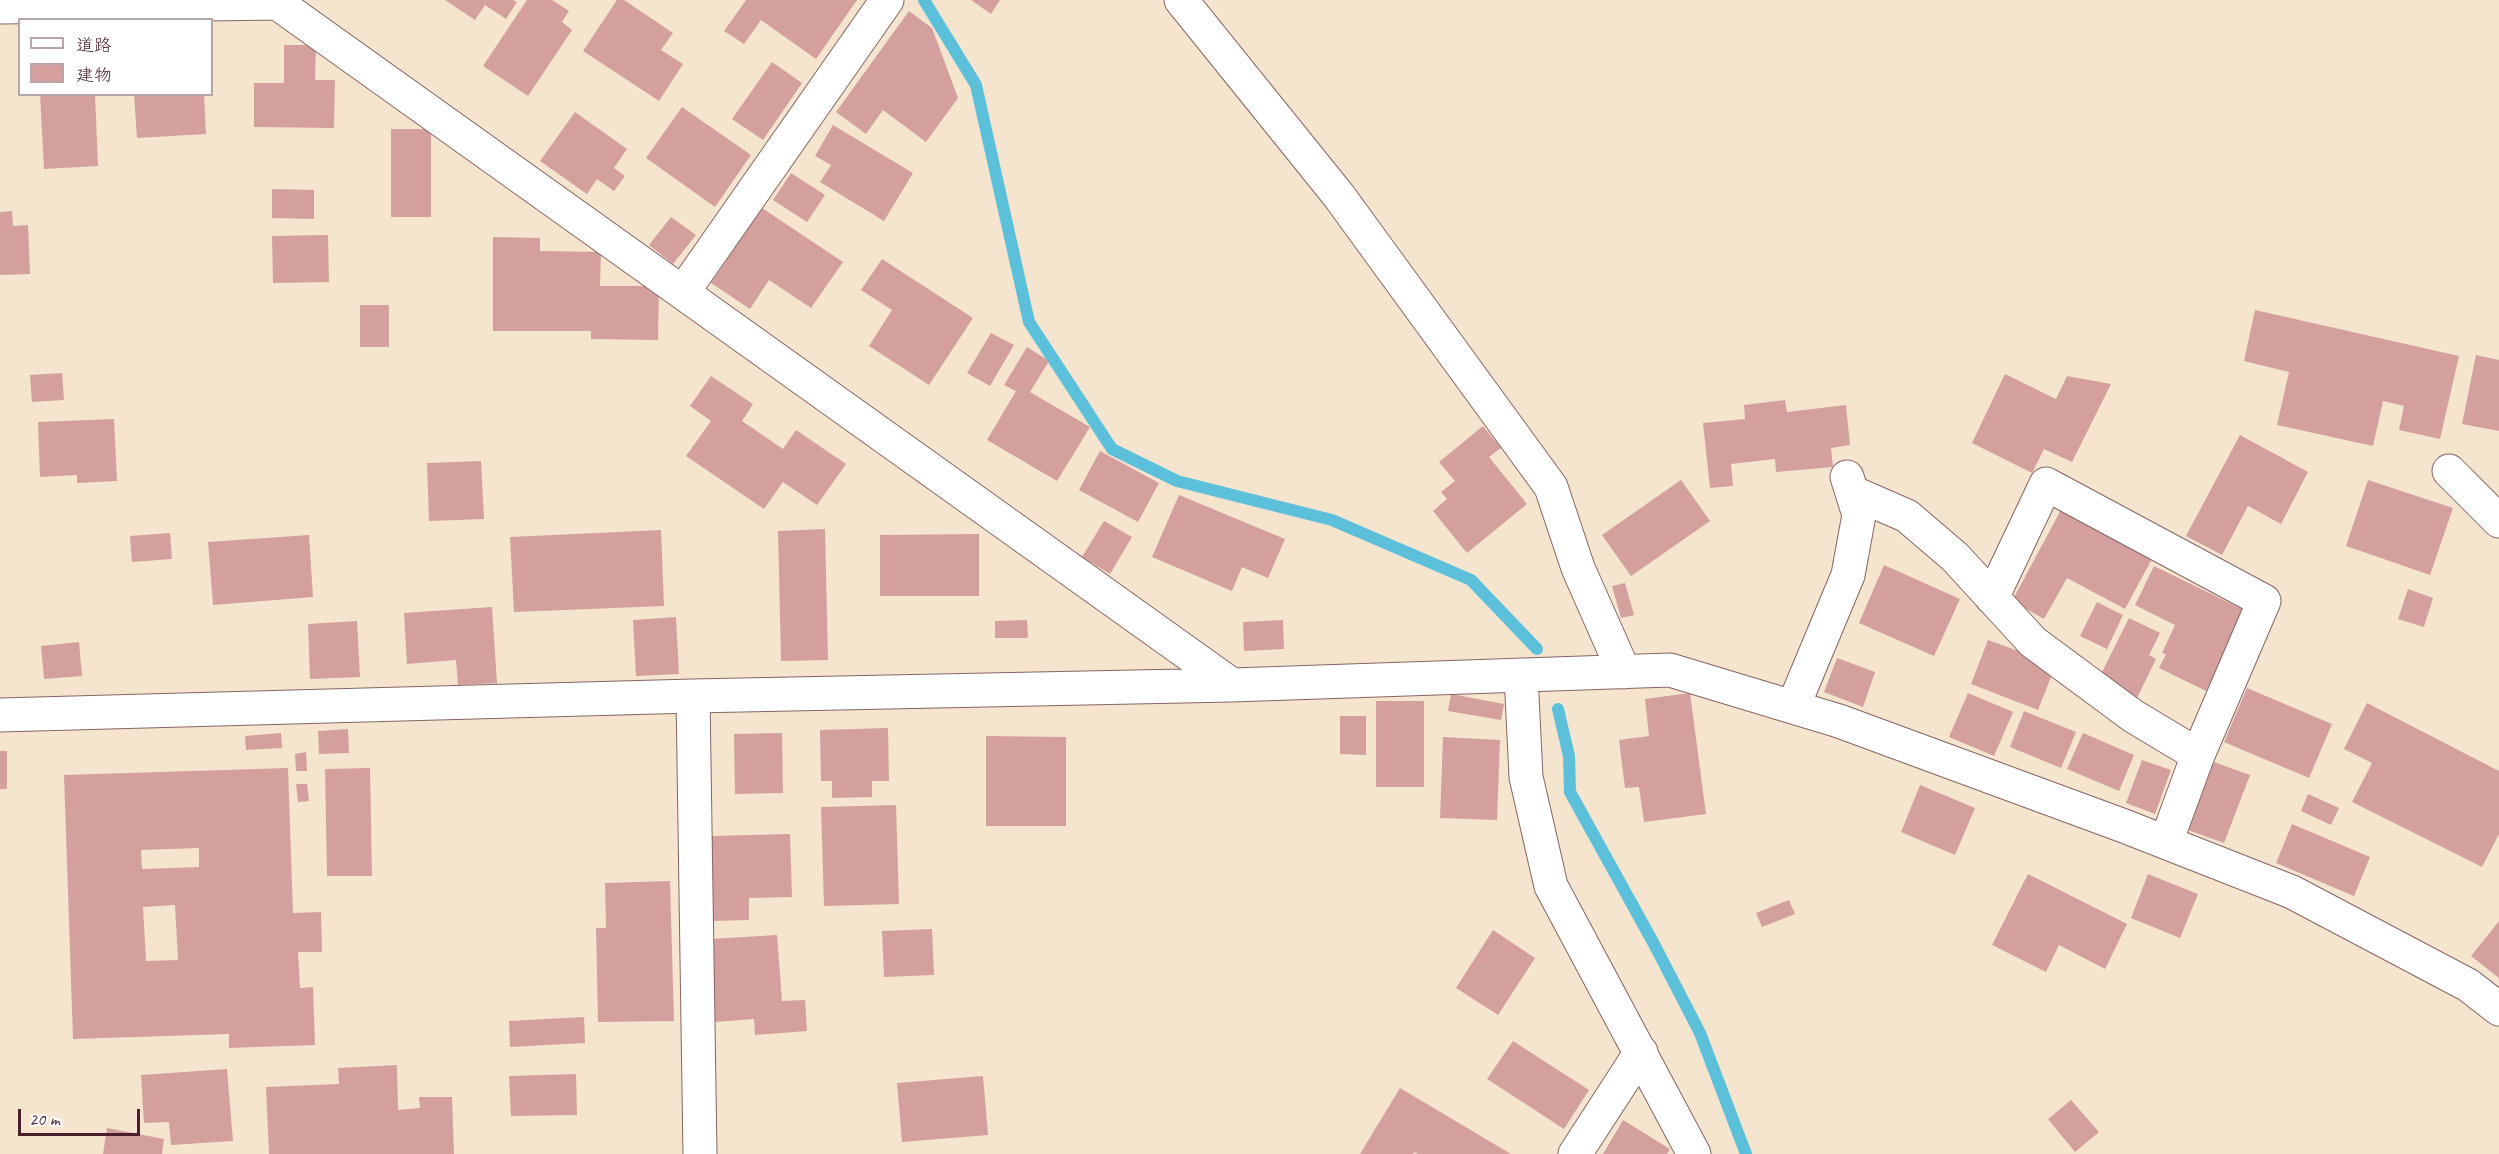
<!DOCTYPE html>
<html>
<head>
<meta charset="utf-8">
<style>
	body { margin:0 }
	#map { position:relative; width:2499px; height:1154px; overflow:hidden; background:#f5e5cf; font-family:Caveat,"Klee One",sans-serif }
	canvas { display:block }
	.legend { position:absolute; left:18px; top:18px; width:195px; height:78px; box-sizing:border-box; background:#fff; border:2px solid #b7a5aa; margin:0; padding:8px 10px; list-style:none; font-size:18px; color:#4a1f2b }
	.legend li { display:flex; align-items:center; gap:12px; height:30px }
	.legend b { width:30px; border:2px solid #b7a5aa }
	.scale { position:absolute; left:18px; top:1109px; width:122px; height:27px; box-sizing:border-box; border:3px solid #4a1f2b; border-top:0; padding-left:8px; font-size:18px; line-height:21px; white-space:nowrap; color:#4a1f2b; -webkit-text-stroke:4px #fff; paint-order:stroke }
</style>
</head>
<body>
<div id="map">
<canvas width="2499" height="1154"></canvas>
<ul class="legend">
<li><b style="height:8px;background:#fff"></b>道路</li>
<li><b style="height:16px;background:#d3a09d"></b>建物</li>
</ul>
<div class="scale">20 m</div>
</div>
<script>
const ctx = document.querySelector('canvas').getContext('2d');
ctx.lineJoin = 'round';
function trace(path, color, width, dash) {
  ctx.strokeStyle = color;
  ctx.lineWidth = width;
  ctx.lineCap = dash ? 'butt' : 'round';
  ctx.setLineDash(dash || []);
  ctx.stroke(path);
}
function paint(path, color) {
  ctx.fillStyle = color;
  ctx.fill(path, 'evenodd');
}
trace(new Path2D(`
	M924 0 976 85 1029 322 1112 449 1177 481 1332 520 1471 580 1537 649
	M1558 709 1569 756 1570 792 1654 944 1700 1033 1746 1154`), '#5cc0da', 12);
paint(new Path2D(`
	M445 0H513L517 2 506 19 485 5 475 20Z
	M527 0H552L569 11 562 22 572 30 528 96 483 66Z
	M617 0H624L673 33 661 50 683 64 659 101 583 51Z
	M746 0H857L816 59 761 20 744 44 724 31Z
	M971 0H1000L991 14Z
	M909 11 932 28 958 98 926 142 883 110 866 134 836 112Z
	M284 45H316L315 80H335L334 128 254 127V83H284Z
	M772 62 802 83 763 140 732 119Z
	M40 94H95L98 166 44 169Z
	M134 94H204L206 134 137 138Z
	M682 107 751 155 715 207 646 158Z
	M575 112 627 149 614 168 625 176 614 191 597 179 587 194 540 161Z
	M833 125 913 173 884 221 820 182 831 165 815 156Z
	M391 129H431V217H391Z
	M791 173 825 195 807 222 773 200Z
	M272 189 314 190V219L272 218Z
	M762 208 843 262 811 308 769 280 750 309 711 283Z
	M12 211 13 226 28 225 30 274 0 275V212Z
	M671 217 696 235 673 264 649 245Z
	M328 235 329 282 273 283 272 236Z
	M493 237 540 238V251L601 252 600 286H659L658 340 591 339V331H493Z
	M882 259 973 318 929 385 869 346 892 310 861 290Z
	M360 305H389V347H360Z
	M2255 310 2459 356 2440 439 2399 430 2404 406 2383 401 2373 446 2277 425 2289 372 2244 361Z
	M991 333 1014 345 990 386 967 373Z
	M1027 347 1049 361 1030 392 1090 427 1057 481 987 440 1016 391 1004 385Z
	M2476 355 2499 360V431L2462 424Z
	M62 373 64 400 32 402 30 375Z
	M2005 374 2056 399 2067 376 2111 384 2072 462 2044 449 2032 473 1972 443Z
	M711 376 753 404 742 421 783 449 796 430 846 464 817 505 783 482 764 509 686 456 711 421 690 406Z
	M1785 400 1787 412 1846 405 1850 445 1831 448 1833 467 1776 472 1775 459 1731 464 1733 486 1710 488 1703 423 1745 419 1744 405Z
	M114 419 117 481 77 483V475L40 477 38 422Z
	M1483 426 1501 448 1489 457 1527 504 1467 553 1433 511 1447 499 1441 492 1455 481 1439 462Z
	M2240 435 2308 472 2281 524 2248 506 2222 555 2186 536Z
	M1100 451 1159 483 1138 522 1079 490Z
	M481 461 484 519 429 521 427 463Z
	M1681 480 1710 521 1631 576 1602 535Z
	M2368 480 2453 508 2430 575 2346 546Z
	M1179 495 1285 539 1268 578 1242 567 1232 591 1152 557Z
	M2062 508 2153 557 2125 609 2067 578 2044 619 2012 601Z
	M1104 521 1132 537 1110 574 1082 557Z
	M825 529 828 660 781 661 778 531Z
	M661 530 664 606 514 612 510 537Z
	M170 533 172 559 132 562 130 536Z
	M979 534V596H880V535Z
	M309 535 313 597 213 605 208 542Z
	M1884 565 1960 599 1934 656 1859 623Z
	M2154 566 2246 611 2206 691 2159 668 2166 654 2162 653 2175 625 2135 605Z
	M1625 583 1634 615 1621 618 1612 586Z
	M2408 589 2433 598 2424 627 2398 619Z
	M2097 602 2123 615 2107 649 2080 636Z
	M492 607 497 683 458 685 456 660 407 664 404 613Z
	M676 617 679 674 636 676 633 620Z
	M2129 618 2160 633 2149 655 2156 659 2136 700 2097 682Z
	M1027 620 1028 638H995V621Z
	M1283 620 1284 649 1244 651 1243 622Z
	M357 621 360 677 310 679 308 624Z
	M1988 640 2024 653 2051 677 2038 710 1971 684Z
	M79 642 82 676 44 679 41 646Z
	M1837 658 1875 672 1863 707 1824 692Z
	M2247 688 2332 724 2309 778 2224 742Z
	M1690 693 1706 814 1644 822 1639 787 1625 788 1619 740 1649 736 1645 699Z
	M1968 693 2013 712 1994 756 1949 737Z
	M1451 694 1504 704 1501 720 1448 711Z
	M1376 701H1424V787H1376Z
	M2367 703 2499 771V834L2482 867 2352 802 2372 763 2344 749Z
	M2024 711 2076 732 2061 768 2010 747Z
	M1340 716H1366V755L1340 754Z
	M888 728 889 781H872V797L832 798V781H821L820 730Z
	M348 729 349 753 319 754 318 731Z
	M281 733 282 748 246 750 245 736Z
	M782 733 783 793 735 794 734 734Z
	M2083 733 2134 755 2119 791 2067 769Z
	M986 736 1066 737V826H986Z
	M1443 737 1500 740 1497 820 1440 818Z
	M0 751H7V789H0Z
	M306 752 307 771H296L295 754Z
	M2142 760 2171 770 2155 814 2126 803Z
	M2214 762 2250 775 2224 843 2188 830Z
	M288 768 293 913 321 912 322 952H298L300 988 313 987 315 1045 229 1048V1034L73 1039 64 775ZM199 848V867L142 869 141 850ZM175 905 178 960 146 961 143 907Z
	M370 768 372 876H327L325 769Z
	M296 784H307L309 801 298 802Z
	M1920 785 1975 808 1955 855 1901 832Z
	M2308 794 2339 808 2331 825 2301 811Z
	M896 805 899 904 824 906 821 807Z
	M2292 824 2370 857 2354 896 2276 863Z
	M790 834 792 897 749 898V920L713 921 711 836Z
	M2028 874 2127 924 2105 969 2059 945 2046 972 1992 945Z
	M2148 874 2198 894 2180 938 2131 918Z
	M670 881 674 1021 598 1022 596 928H606L605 883Z
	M1789 900 1795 914 1762 927 1756 913Z
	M2499 921V978L2471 956Z
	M932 929 934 975 884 977 882 931Z
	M1493 930 1535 958 1498 1015 1456 988Z
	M777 935 782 1001 805 1000 807 1031 755 1035 754 1019 715 1022 710 939Z
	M584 1017 585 1043 510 1047 509 1021Z
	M1513 1041 1589 1090 1564 1129 1487 1079Z
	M397 1065 398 1110 420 1108 419 1097H452L454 1154H269L266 1087 339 1084 338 1068Z
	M227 1069 233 1141 171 1145 169 1122 144 1123 141 1075Z
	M576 1074 577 1115 511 1116 509 1076Z
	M983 1076 988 1135 902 1142 897 1083Z
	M1400 1088 1511 1154H1418L1414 1152 1413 1154H1360Z
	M2071 1100 2099 1132 2075 1152 2048 1119Z
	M1623 1120 1670 1149 1667 1154H1603Z
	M107 1128 164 1139 162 1154H103Z`), '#d3a09d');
const street = new Path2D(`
	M273 0 1232 685
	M1181 0 1339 196 1551 487 1578 568 1624 672
	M0 7 278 3
	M683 292 887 0
	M2449 471 2499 521
	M1852 492 1907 516 1955 557 2033 642 2133 716 2198 755
	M1992 598 2046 484 2264 601 2198 755 2166 842
	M1521 675 1526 777 1551 886 1694 1154
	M693 696 700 1154
	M1793 707 1848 575 1859 515 1847 477
	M0 715 693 696 1232 685 1670 670 1839 721 2124 826 2292 892 2468 985 2499 1009
	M1575 1154 1641 1052`);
trace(street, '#866464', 35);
trace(street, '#fff', 33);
</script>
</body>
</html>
